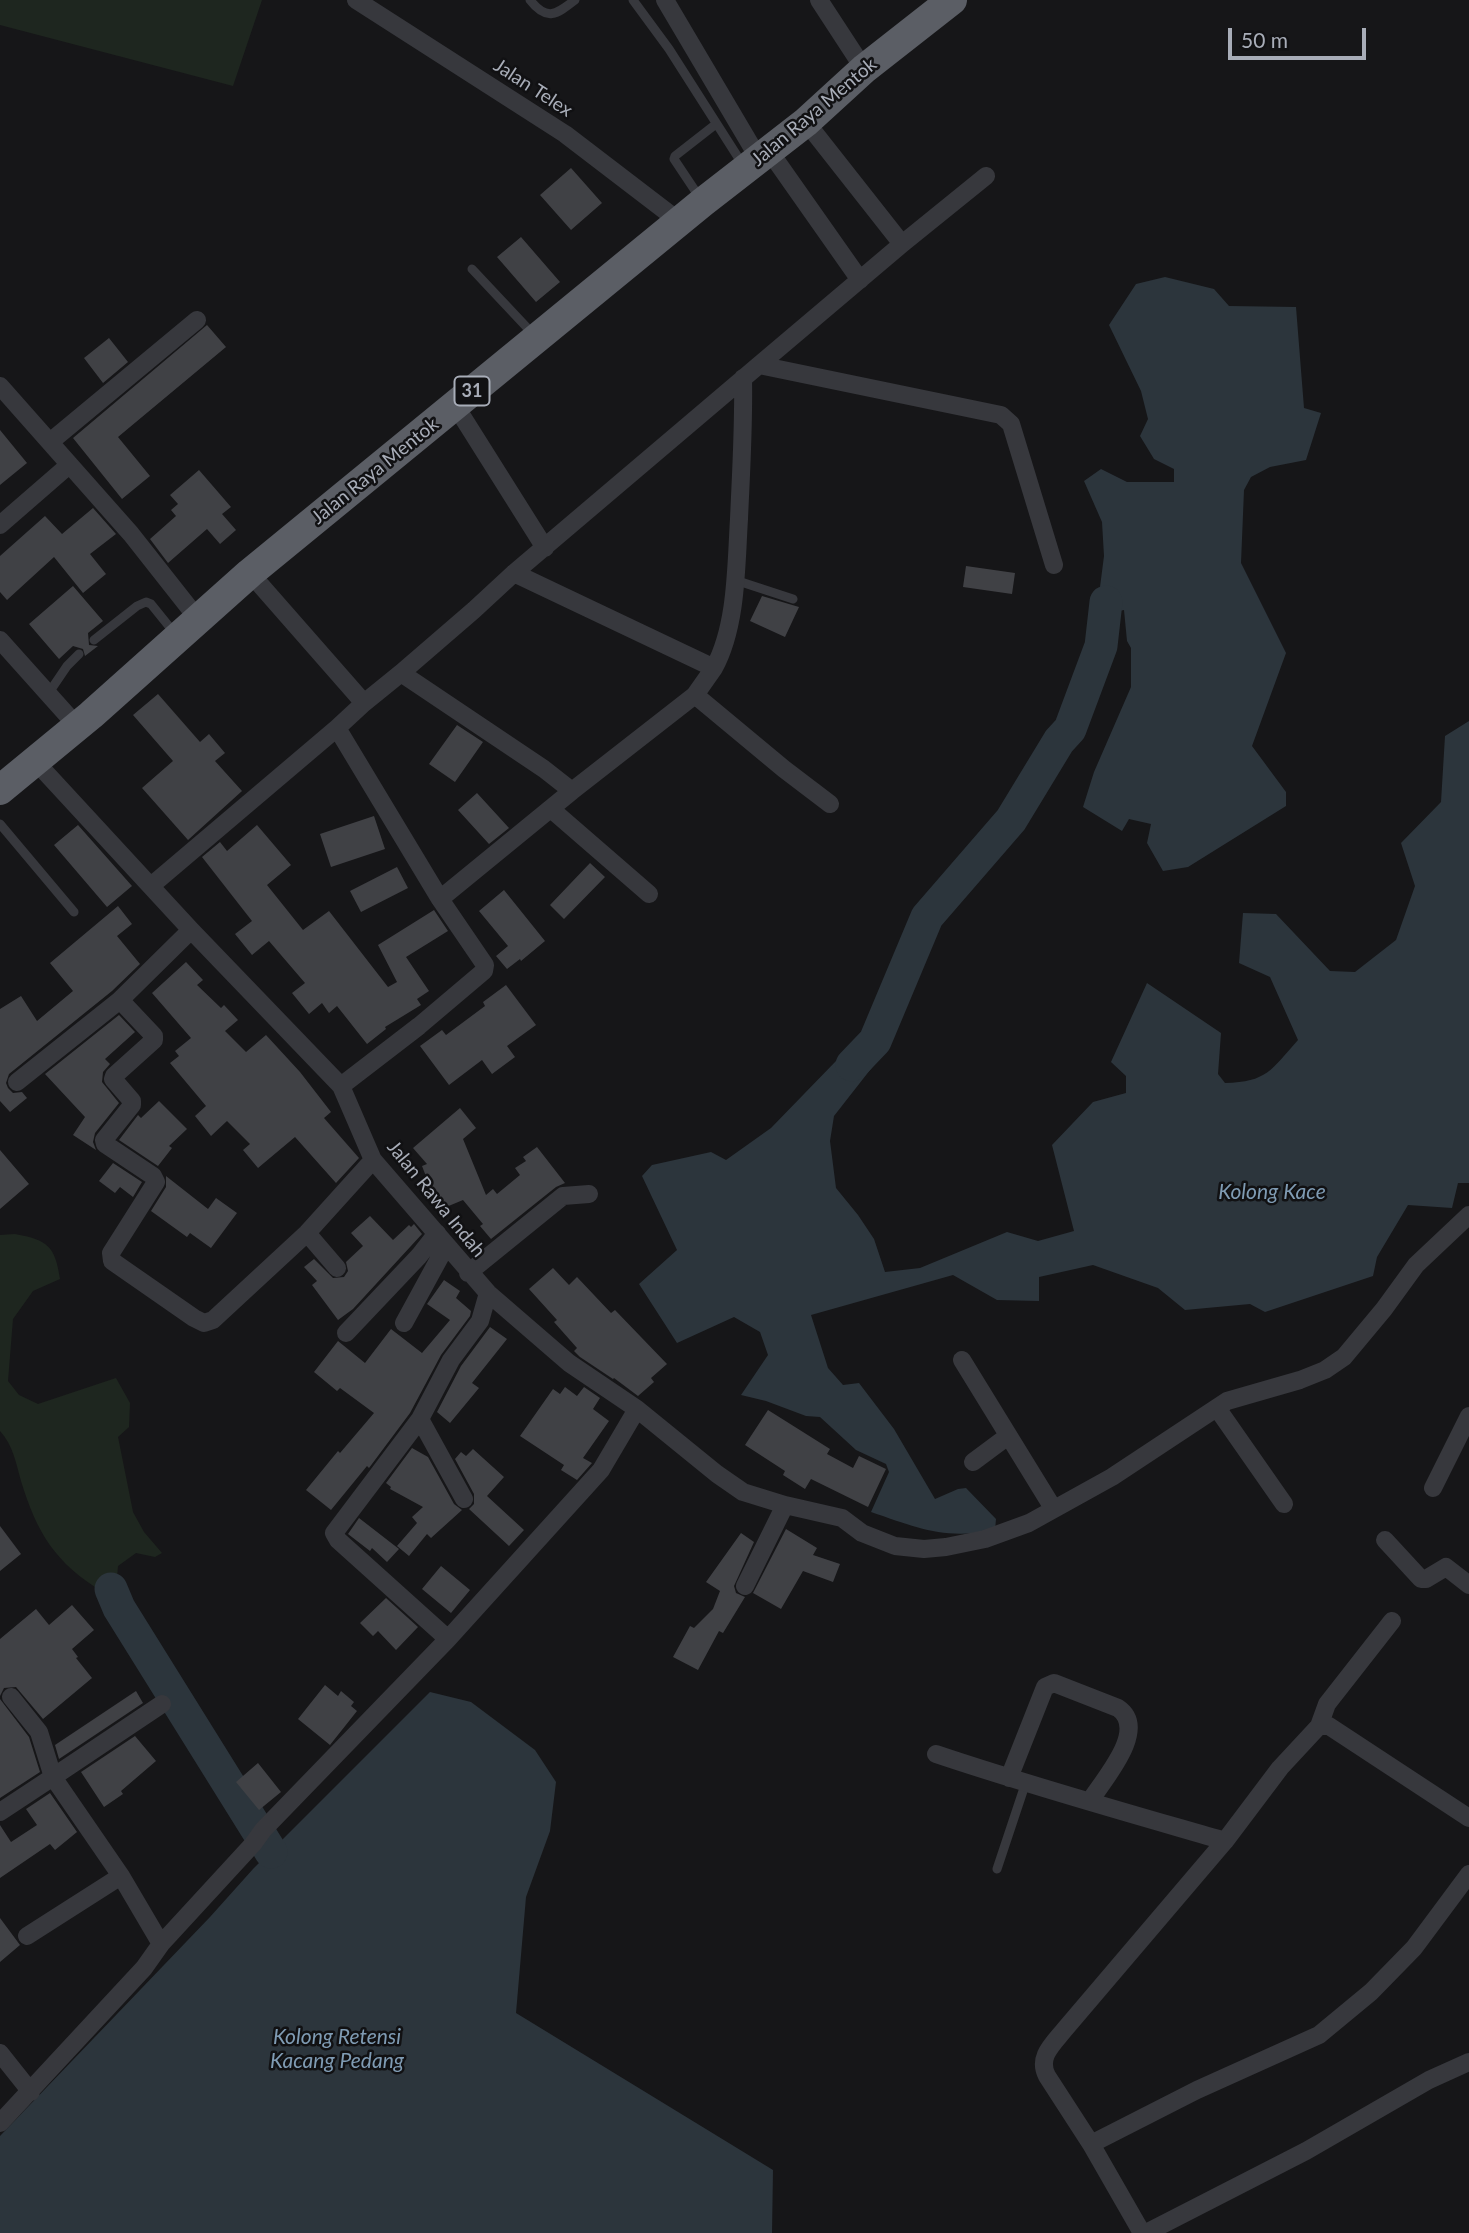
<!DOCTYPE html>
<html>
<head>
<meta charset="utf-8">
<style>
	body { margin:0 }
	#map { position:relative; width:1469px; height:2233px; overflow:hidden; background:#161618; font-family:Lato,sans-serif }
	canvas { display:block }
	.scale { position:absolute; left:1228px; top:28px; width:138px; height:32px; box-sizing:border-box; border:4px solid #a8adb8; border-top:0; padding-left:9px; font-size:21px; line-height:24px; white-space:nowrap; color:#a8adb8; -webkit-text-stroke:5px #111113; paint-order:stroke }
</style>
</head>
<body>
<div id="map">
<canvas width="1469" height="2233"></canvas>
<div class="scale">50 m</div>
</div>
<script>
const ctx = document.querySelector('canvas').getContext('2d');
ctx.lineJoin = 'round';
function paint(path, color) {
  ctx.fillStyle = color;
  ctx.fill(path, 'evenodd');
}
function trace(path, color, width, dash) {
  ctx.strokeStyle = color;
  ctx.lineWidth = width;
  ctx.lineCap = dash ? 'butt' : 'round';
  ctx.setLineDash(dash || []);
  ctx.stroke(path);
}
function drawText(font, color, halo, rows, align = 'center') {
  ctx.font = font + ' Lato,sans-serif';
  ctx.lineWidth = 5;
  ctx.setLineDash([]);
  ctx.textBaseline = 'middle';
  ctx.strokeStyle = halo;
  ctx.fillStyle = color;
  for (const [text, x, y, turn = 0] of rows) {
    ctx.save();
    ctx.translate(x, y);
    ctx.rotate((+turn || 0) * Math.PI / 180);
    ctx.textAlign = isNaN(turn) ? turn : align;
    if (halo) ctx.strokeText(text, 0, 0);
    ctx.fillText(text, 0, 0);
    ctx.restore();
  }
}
paint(new Path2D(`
	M0 0H262L233 86 0 25Z
	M15 1234C48 1240 55 1246 60 1279L33 1291 13 1319 8 1381 19 1395 38 1404 116 1378 130 1403 129 1427 118 1437 133 1512 144 1532 162 1553 155 1557 136 1553 118 1566 116 1588 103 1592C55 1563 37 1533 21 1481 16 1463 13 1445 0 1431V1235Z`), '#1e261f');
paint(new Path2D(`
	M1165 277 1214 289 1229 306 1296 307 1304 408 1321 413 1306 460 1270 467 1251 477 1244 490 1241 563 1286 653 1252 746 1286 792V806L1188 867 1163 871 1147 843 1151 824 1129 819 1122 831 1083 807 1094 772 1131 687V648L1127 641 1124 610 1114 612V643L1092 649 1104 556 1102 522 1084 481 1101 469 1127 482H1174V469L1154 459 1140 436 1148 419 1141 391 1109 325 1136 284Z
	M1469 721V1183H1458L1452 1208 1408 1205 1377 1257 1373 1276 1265 1312 1250 1304 1185 1310 1158 1288 1093 1265 1039 1277V1301L997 1300 953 1275 811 1315 828 1368 843 1385 859 1383 894 1429 935 1499 958 1489 966 1488 996 1519 995 1530C944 1540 918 1528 871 1512L889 1472 886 1464 856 1450 820 1417 806 1416 766 1401 741 1395 768 1355 760 1332 734 1317 677 1343 639 1284 677 1250 642 1176 652 1165 711 1152 726 1160 771 1128 868 1028 895 1032 888 1047 834 1116 830 1141 836 1188 858 1215 874 1239 885 1272 920 1268 1007 1232 1038 1241 1074 1231 1052 1145 1093 1102 1126 1093V1076L1111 1062 1147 983 1221 1033 1218 1074 1225 1083C1267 1082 1271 1070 1298 1040L1270 977 1239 963 1243 913 1276 914 1330 971 1355 972 1396 940 1415 886 1401 843 1441 802 1445 736Z
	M430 1692 471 1702 535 1750 556 1782 550 1831 526 1897 516 2013 773 2170 772 2233H0V2136L210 1917 253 1869Z`), '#2c353c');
trace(new Path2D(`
	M852 1065 875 1041 927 917 1011 820 1059 741 1070 729 1101 646 1106 602
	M111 1589 119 1608 271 1852`), '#2c353c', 33);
paint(new Path2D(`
	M571 168 602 203 571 230 540 195Z
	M521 237 560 282 536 302 497 257Z
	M207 325 226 347 118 437 150 476 122 499 73 438Z
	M109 338 128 362 103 383 84 358Z
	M0 430 27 463 0 485Z
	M199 470 231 507 222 514 236 530 220 544 207 529 168 563 150 539 176 516 171 510 178 504 170 495Z
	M93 508 116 534 90 554 106 574 83 593 54 557 7 600 0 592V556L45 516 62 534Z
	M966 566 1015 573 1012 594 963 587Z
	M73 586 103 621 88 633 89 645 98 646 85 656 83 649 73 646 59 659 29 624Z
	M762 596 799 607 785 637 750 621Z
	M158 694 200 742 209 734 225 753 215 761 242 791 188 840 142 788 173 761 133 715Z
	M457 725 483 742 455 782 429 764Z
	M477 793 509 828 489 844 458 810Z
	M374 816 385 849 331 867 320 834Z
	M78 825 132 886 107 907 54 845Z
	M257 825 291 865 267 885 303 930 329 911 388 987 397 982 378 945 434 910 448 931 406 957 429 991 417 999 421 1005 385 1027 386 1029 367 1044 337 1006 329 1013 322 1003 309 1014 292 993 305 983 269 941 252 955 235 934 252 921 202 857 220 842 227 851Z
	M590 863 605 877 564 919 550 905Z
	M397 867 408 888 361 912 350 891Z
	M504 890 545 941 521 961 520 959 507 969 496 956 508 946 479 911Z
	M118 906 132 924 117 936 140 964 112 991 9 1074 6 1083 8 1088 13 1093 22 1092 27 1098 10 1112 0 1101V1009L21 996 37 1021 73 991 50 963Z
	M186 962 203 980 197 985 221 1008 224 1005 238 1020 225 1031 246 1052 266 1035 300 1072 331 1112 324 1118 359 1158 336 1183 295 1137 258 1168 243 1150 250 1144 227 1121 211 1136 195 1116 206 1106 170 1063 179 1056 175 1051 191 1038 152 993Z
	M506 985 536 1025 507 1046 515 1057 492 1074 482 1060 449 1085 420 1046 442 1030 446 1035 485 1006 483 1002Z
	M119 1015 135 1032 105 1059 110 1064 103 1072 102 1082 119 1103 95 1133 93 1142 96 1150 73 1135 85 1117 45 1074Z
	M159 1101 187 1129 169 1146 172 1148 158 1166 119 1140 138 1115 141 1118Z
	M460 1108 476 1128 463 1139 486 1195 493 1189 497 1194 520 1175 515 1168 526 1161 523 1157 537 1147 565 1183 556 1187 491 1239 480 1226 483 1224 463 1200 439 1210 422 1166 427 1164 413 1148Z
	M0 1150 29 1184 0 1209Z
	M113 1163 142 1182 133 1197 120 1187 115 1193 99 1181Z
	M166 1176 208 1209 216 1198 237 1213 211 1248 190 1233 187 1237 151 1211 166 1187Z
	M370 1216 393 1240 409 1225 411 1227 414 1224 422 1234 353 1309 338 1320 312 1285 317 1281 304 1267 314 1259 333 1278 344 1277 348 1271 346 1262 363 1246 351 1233Z
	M553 1268 569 1285 577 1277 611 1313 615 1310 667 1364 651 1378 654 1382 638 1396 614 1378 613 1379 580 1357 574 1351 577 1348 554 1322 557 1320 529 1289Z
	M444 1280 460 1291 456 1298 471 1311 470 1316 441 1355 410 1413 369 1468 367 1466 331 1510 306 1490 338 1451 340 1453 374 1413 340 1388 337 1391 314 1372 338 1341 365 1363 391 1329 422 1353 450 1320 427 1304Z
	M490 1327 507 1339 472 1383 479 1388 450 1423 437 1412 461 1366Z
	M565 1387 577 1396 584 1387 600 1398 593 1409 609 1421 583 1458 592 1463 577 1480 561 1470 564 1465 520 1436 553 1389 560 1394Z
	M768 1410 830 1449 827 1454 853 1468 859 1456 886 1469 868 1507 811 1479 805 1489 783 1475 785 1471 745 1445Z
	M412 1448 428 1457 454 1504 462 1510 431 1538 427 1534 409 1556 397 1546 417 1523 412 1517 423 1507 390 1489 391 1487 386 1483Z
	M473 1449 504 1477 487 1496 524 1530 509 1546 469 1509 474 1504V1494L455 1459 461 1452 466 1456Z
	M359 1518 399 1549 387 1562 372 1548 370 1551 348 1534Z
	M0 1526 21 1554 0 1571Z
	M786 1529 817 1548 813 1555 840 1564 833 1582 803 1571 781 1609 753 1593Z
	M741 1533 754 1542 734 1586 736 1593 745 1597 723 1633 719 1631 698 1670 673 1657 690 1626 694 1628 713 1609 720 1591 706 1582Z
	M441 1566 470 1590 451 1613 422 1589Z
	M386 1598 418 1627 396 1650 378 1631 373 1636 360 1623Z
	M72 1605 94 1630 72 1649 78 1657 76 1658 92 1678 43 1719 16 1687 4 1688 0 1696V1639L36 1609 49 1625Z
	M325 1685 338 1696 341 1691 354 1702 351 1706 357 1711 330 1745 298 1719Z
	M136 1691 143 1703 59 1759 55 1745Z
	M0 1699 29 1737 40 1772 0 1798Z
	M135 1736 156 1761 121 1791 123 1794 104 1807 81 1772Z
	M258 1763 281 1792 259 1810 236 1782Z
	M50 1793 77 1832 55 1850 50 1844 0 1878V1825L11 1842 37 1825 26 1809Z
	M0 1918 20 1945 0 1962Z`), '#404145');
trace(new Path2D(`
	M530 0C547 22 557 14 575 0
	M633 0 669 49 743 165
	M700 198 674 159 675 156 716 124
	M472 269 533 334
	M735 580 793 599
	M94 640 137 606 146 602 151 604 176 635
	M48 694 67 666 79 654
	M0 824 74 912
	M997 1869 1026 1782`), '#37383d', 9);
trace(new Path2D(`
	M356 0 565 134 680 222
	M665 0 759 159
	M819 0 864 69
	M806 122 902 244
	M770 152 860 280
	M759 365 902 244 986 176
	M0 386 131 534 198 619
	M455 405 545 548
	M50 442 197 320
	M0 525 69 465
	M0 640 77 726
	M714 668C737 626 736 566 739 519 741 472 744 426 743 378
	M401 673 474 610 514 573 759 365 1001 415 1011 424 1054 565
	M695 695 784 769 830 804
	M364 703 401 673 544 769 572 791 695 695 714 668 514 573
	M337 728 440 899 572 791
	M35 761 191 930 341 1086 373 1160 488 1293 569 1363 637 1409 717 1474 743 1492 785 1505 842 1518 862 1533 895 1546 924 1549 946 1547 985 1539 1029 1523 1112 1477 1227 1401 1300 1380 1325 1370 1344 1357 1384 1309 1416 1265 1469 1215
	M551 809 649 894
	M152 885 337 728 364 703 250 573
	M191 930 120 1000 154 1036V1040L114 1076 113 1079 132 1101V1105L104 1140 105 1144 153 1176 156 1182 111 1253 112 1261 194 1318 204 1323 213 1320 307 1233 373 1160
	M17 1082 120 1000
	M341 1086 419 1026 484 971 485 965 440 899
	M307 1233 337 1268
	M468 1273 563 1196 589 1194
	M404 1323 446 1246
	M346 1333 419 1256 437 1233
	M962 1360 1053 1508
	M1217 1408 1284 1504
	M420 1419 464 1499
	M973 1462 1008 1436
	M1433 1488 1469 1416
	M1385 1540 1421 1579H1426L1446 1567 1469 1585
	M745 1586 785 1505
	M448 1639 338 1540 334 1533 420 1419 451 1360 480 1321 488 1293
	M1319 1726H1329L1469 1818
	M936 1754C1031 1786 1128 1813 1225 1841
	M1009 1778 1045 1687 1054 1683 1118 1708C1149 1729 1104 1779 1090 1801
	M0 1812 53 1777 39 1732 11 1697
	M27 1936 121 1876
	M161 1944 121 1876 53 1777 162 1704
	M0 2053 31 2092
	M0 2123 144 1968 161 1944 253 1844 263 1830 448 1639 601 1470 637 1409
	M1091 2144 1197 2090 1319 2035 1371 1992 1414 1948 1469 1874
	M1142 2233 1091 2144 1047 2076C1037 2057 1053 2044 1065 2029L1225 1841 1280 1768 1319 1726 1327 1704 1392 1621
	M1146 2233 1306 2151 1429 2080 1469 2062`), '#37383d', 18);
trace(new Path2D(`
	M0 790 91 715 250 573 703 202 806 122 864 69 952 0`), '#5b5e65', 30);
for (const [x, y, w] of [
	[472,391,35]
]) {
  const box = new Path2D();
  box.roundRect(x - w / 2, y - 14.5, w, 29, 5);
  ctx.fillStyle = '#111113';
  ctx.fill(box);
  trace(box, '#a8adb8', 2);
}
drawText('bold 18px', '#a8adb8', null, [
	["31",472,391]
]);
drawText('19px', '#a8adb8', '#111113', [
	["Jalan Telex",533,88,33],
	["Jalan Raya Mentok",814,112,-40],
	["Jalan Raya Mentok",375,471,-39],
	["Jalan Rawa Indah",436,1199,51]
]);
drawText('italic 21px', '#7f9bb3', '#111113', [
	["Kolong Kace",1272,1192],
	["Kolong Retensi",337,2037],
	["Kacang Pedang",337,2061]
]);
</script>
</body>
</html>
